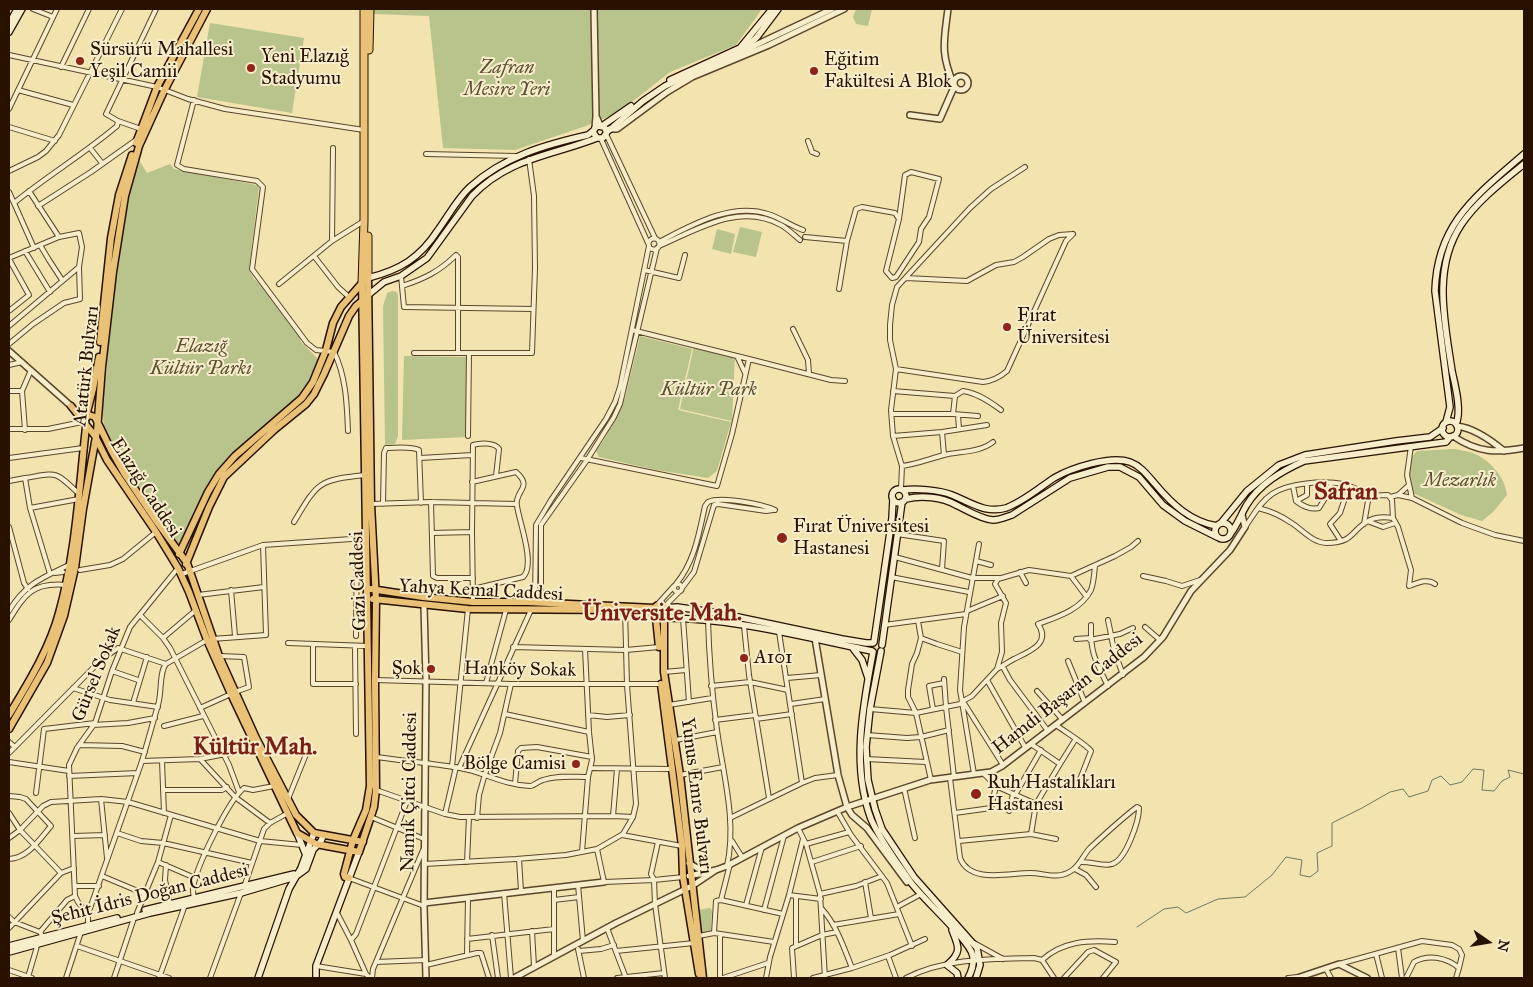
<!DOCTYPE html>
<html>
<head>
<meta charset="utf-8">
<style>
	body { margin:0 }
	#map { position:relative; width:1533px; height:987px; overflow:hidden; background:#f2e3af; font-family:"IM FELL Great Primer",serif }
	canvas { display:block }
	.frame { position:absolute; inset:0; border:10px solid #291100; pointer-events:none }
	.north { position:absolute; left:1463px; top:917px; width:50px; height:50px; -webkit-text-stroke:4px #f7edcb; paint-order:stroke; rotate:103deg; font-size:14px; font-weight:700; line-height:20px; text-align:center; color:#291100 }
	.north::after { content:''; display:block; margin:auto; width:18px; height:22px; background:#291100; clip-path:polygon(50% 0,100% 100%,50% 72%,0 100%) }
</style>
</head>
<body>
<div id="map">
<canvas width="1533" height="987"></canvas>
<div class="frame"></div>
<div class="north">N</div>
</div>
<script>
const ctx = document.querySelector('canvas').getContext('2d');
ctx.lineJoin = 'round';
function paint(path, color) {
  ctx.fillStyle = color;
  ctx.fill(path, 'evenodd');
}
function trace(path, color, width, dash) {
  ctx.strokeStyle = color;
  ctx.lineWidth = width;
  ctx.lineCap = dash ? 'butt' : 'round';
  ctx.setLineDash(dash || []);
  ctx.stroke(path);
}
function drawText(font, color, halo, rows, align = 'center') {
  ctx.font = font + ' "IM FELL Great Primer",serif';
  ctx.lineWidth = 4;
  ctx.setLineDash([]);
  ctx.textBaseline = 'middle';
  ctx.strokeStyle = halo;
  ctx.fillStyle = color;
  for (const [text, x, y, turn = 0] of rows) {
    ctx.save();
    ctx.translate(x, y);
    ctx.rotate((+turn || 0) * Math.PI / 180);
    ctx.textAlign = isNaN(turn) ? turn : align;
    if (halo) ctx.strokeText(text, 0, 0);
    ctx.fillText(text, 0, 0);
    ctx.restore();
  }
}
paint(new Path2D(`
	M374 9H762L736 45 670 72 618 113 586 126 515 150 443 148 429 16 374 14Z
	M856 9H872L868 26 856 24 853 17Z
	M210 23 304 38 292 113 197 97Z
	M139 160 147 173 170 164 174 169 257 185 259 187 249 269 254 279 260 284 299 335 301 342 318 359C315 398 244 436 219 468 201 490 192 520 178 545L147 506 111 446 104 427 102 404 106 374 111 315 122 241 121 239 127 203Z
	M740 227 762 232 756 257 733 252Z
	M717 229 735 234 731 254 712 249Z
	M392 291 397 292 398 296V436L395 444 385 445 383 306 387 293Z
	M640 336 692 349 678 410 731 422 717 471 708 478 656 470 599 457 596 451 604 440 625 398Z
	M694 346 735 355 732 421 680 409Z
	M404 356 468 357 466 437 402 440Z
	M1454 449C1460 450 1467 451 1473 453 1490 460 1505 477 1507 495L1493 512 1482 521 1461 515 1413 493C1409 479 1405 462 1417 451Z
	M710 908 712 910 711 930 710 932 701 933 697 910Z`), '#b9c48c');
trace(new Path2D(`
	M1137 927 1164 909 1178 907 1186 913 1218 899 1245 897 1272 875 1286 857 1302 860 1300 875 1310 877 1318 871 1317 853 1332 846V823L1362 808 1390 792 1403 789 1409 797 1428 791 1432 780 1441 776 1450 785 1462 782 1473 769 1484 770 1482 790 1494 791 1502 781 1510 777 1508 770 1524 774`), '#6e7963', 1);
const minor = new Path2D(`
	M33 9 53 17
	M9 55 157 87 188 99 225 109 364 130
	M61 67 89 9
	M18 90 73 105
	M194 100 177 165 184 169 257 181 263 187 252 269 307 343 316 350 334 352C346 376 347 405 348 431
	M9 109 57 9
	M118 121 141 129
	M9 127 55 141
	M606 134 655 238
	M601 139 648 243
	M808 141 812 152 817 154
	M90 148 102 163
	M426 154 516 156
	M9 171 38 157 46 151 59 135 122 9
	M911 172 939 179 929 217 921 229 919 242 896 277 892 278 886 271 899 219 905 175Z
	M9 192 14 203C47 176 84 154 117 126L118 121 106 114 156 9
	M14 203 34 248
	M38 206 91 172 136 140
	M805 237 847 241
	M648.5 244a5.5 5.5 0 1 1 11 0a5.5 5.5 0 1 1-11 0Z
	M332 241 333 148
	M659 242C692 225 731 202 768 214 781 218 791 226 803 230
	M40 245 49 260 62 280
	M659 246C698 229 740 202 781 225 788 229 794 235 800 240
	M25 251 50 292
	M314 256 338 287 350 298
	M9 258 59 237 29 191
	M9 259 29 295 9 311
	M644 270 679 278 685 255
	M401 276 404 307 533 309
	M906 278 967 281 996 265 1014 262 1023 257 1049 239 1059 235 1073 234
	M279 284 332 241 364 221
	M402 286C424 279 440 271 456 255L458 257V353
	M839 289 847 241 856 209 862 207 895 213 899 219
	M9 326 79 267
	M793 329 808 360 809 374
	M9 344 33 324 64 303 80 299 79 267 82 247 79 233 59 237
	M414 353H532L535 268 534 196 529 159
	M737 356 745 373
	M749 359 831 380 845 381
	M9 365 22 362
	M896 369 983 382C993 381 1000 377 1007 371L1066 241 1073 234
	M9 391H22
	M893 391 955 396 963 391C977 393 989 401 1001 410
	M892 414H953L978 416
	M953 414 955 396
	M958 415 959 429
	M9 429H48L82 422
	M25 430 22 391 31 370
	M942 432 944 455
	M468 436 469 353
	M893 436 942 432 987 425
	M1411 446 1407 475 1412 498
	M9 458 83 448
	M420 458 472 455
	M581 458 717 486 732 434 749 359 632 330
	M902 466C917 464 929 459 944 455 960 451 979 453 993 442
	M9 481 25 478
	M472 482 516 472C534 488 514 490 517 506 519 521 536 565 523 577L473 589
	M1307 484V495L1296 501C1303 506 1310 510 1319 508L1327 495 1331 484
	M1293 486 1296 501
	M901 489 902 466 893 436 891 410 896 369 890 340V325L892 305 897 287 970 208 991 189 1025 167
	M1398 495 1408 486
	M1390 497 1398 495 1412 498 1462 523 1495 535 1524 541
	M431 502 433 576 437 578H473
	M371 504 431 502 516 504
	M383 504 384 453 386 448C397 448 410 446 419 450L421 503
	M30 508 79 499
	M1258 508C1270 511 1280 515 1290 522 1302 529 1312 543 1327 543 1355 543 1351 529 1370 520 1376 517 1386 517 1393 518
	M1367 521 1383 527 1395 523
	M294 522C318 482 318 480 365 475
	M1364 524 1369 495
	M9 527 24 583 28 589
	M1245 527C1253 516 1260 502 1272 494 1288 483 1324 480 1343 484 1353 486 1360 492 1368 495 1374 496 1382 495 1388 495L1392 500 1393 518 1398 527 1411 570 1409 586C1418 583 1427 578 1435 584
	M432 533 472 532
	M897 534 944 541 942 569
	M1341 541 1330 524 1340 513 1344 501
	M895 557 972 578H999
	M976 561 991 565
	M80 570 110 565 123 559 156 532
	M1020 572 1026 583
	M55 573 63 572
	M50 574 30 508 25 478C58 473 54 470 79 494
	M182 574 263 545 366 538
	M1071 576 1086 596
	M1143 576 1166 581 1182 586 1200 580
	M891 577 969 592
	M674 588a4 4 0 1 1 8 0a4 4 0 1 1-8 0Z
	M676 584C695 561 699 533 705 506L708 502C721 496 762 504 775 510
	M682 588 694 572 714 505 718 504 766 511 773 510
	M231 590 235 636
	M198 595 264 587
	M473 602 472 532 473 445C480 443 495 442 499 449L496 476
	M535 602 536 525 551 500 606 419 615 402 620 387 649 246
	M541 602V525L587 460 614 417 620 404 657 248
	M656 606 674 586
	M664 607 680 591
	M9 611C25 584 42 578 69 565
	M967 611 1003 596
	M140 615 163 638 170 648 229 765 239 792
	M683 618 689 702
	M9 620C25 594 33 582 66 585
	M708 620C709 657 712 693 717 730 723 774 737 821 727 866
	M1108 620 1114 650 1123 675
	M918 621 921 638 917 653 912 664 908 690V697L916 713 931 780
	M884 625 966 614
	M1091 625C1090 653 1096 662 1108 686
	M744 626 749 675 769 798
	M1145 627 1160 640
	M779 632 802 783
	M356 636 357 538
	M163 638 196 610
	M921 638 937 644 962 652
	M212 639 266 635 263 545
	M1076 639 1090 638
	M1090 640 1120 634 1133 628
	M288 643 368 646
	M313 644V684H356
	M355 646 356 734
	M513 647 626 650 659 647
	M219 656 244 657 249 687 235 692
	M1068 661 1085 703
	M1003 667 1010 680 1048 731
	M997 669C1003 666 1008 662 1014 659 1028 652 1052 644 1038 624 1057 617 1081 610 1091 590 1094 582 1094 574 1095 566
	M112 671 138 680
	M664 672 686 670
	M787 678 821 675
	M944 679 946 707 954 777
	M375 680 511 684H661
	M987 680 1025 747
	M486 683 506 610
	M711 686 750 682 788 690
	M73 688 110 700 158 707
	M1037 691 1063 720
	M133 703 147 657
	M964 703 1003 765
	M791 704 825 699
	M669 705 712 698
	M200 708 231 694
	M870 709 916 713 960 704 963 701 972 696 997 669 1002 652 1001 623 1006 603 995 584 998 579 1029 570 1071 576 1115 556 1131 547 1138 541
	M933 709 929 686 944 683
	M505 714 589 732
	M588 715 607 717 630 715
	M756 719 792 714
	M715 720 755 715
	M93 725 128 723 155 718
	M1056 725C1064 731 1087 745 1091 751L1077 787
	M164 726 203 716
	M867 735 907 738 921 737 949 730
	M676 740 717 732
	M9 742 15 747
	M79 745 122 746 145 752
	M9 753 100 661 118 648 166 664
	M376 757C404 761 432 763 460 768 484 772 503 785 530 786 534 786 538 781 543 780 558 775 573 777 588 777
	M200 759 235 797 270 823
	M866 759 926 762
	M142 761 200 759 256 748
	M162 761 164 813
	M9 762 69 771
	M1060 764 1075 740
	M452 767 468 609
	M459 768 531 610
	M592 768 672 769
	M983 773 996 786 1036 804 1060 764 1031 744
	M974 774 960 690 964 627 979 544
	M680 775 723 767
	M69 776 138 773
	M950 778 960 858C970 884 1009 873 1030 873 1045 873 1057 880 1071 871 1080 866 1083 855 1090 848 1105 834 1120 820 1137 807L1139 808C1139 821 1126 860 1112 864 1104 867 1090 861 1080 862
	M515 784 518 751 521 748 537 747 592 757
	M904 788 915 838
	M163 790H222L227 787
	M376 790 445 814 460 817 613 816 617 769
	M36 793 44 729 95 723
	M1015 795 1041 750
	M9 796 20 797 26 799 51 826C39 840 28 858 9 859
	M101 799 107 858
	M288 799 309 747
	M837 811 851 835 887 883 912 946
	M1009 811 1013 794
	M9 813 20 830 61 873
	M955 813 991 808 996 786
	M445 814 456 767
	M613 816 633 817
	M371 817 424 839
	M477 818 479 795 485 774 500 733 511 684
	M730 818 802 783 815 778 838 775
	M798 828 806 844 820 894 825 978
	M117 833 141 841 163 843 252 863
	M1031 834 1036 804
	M622 835 682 846
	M73 836 105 835
	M9 838 20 830 43 806 51 802 101 799 128 802 260 841 302 845
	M732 841 742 857
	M959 841 1031 834 1056 839
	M658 842 651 874 654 880 655 904 665 978
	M806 844 849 832
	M597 849 604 882 654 880 683 877
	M582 852 588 777 592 760 589 732 585 649
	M519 859 521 891
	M158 862 195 878
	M467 862 469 817
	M812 862 861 846
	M424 864 516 859 566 855 597 849 623 834 633 817 636 804 627 685 625 610
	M166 865 165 880 170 904
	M1075 869 1086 875 1096 887
	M102 876 145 894
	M349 878 424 906
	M865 882 871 918
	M578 885 583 941
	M75 886H99
	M244 887 264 829 270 823 288 813
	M554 888V955
	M504 893 511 978
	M820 894 856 886 882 876
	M789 895 821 899
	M194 899C193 893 192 888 194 883 199 862 228 801 244 788L253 790 274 786
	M554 900 579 897
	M721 900 730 864
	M746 905 762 847
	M897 907 921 894
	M822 909C837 926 844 948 852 968
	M764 910 784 836
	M137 913 158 862 171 815
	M337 913 351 940 366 974 370 978
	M88 914 78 902 75 896 69 765 77 748 95 723 112 671 130 627 178 568
	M9 917 14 922 40 932 43 937
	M833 925 899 914
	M88 926V914L142 761 158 705C162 693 159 672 166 664L207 640
	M9 928 61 873 74 868
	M607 928 626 978
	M532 931 534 966
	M40 932 67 900 75 896
	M720 934V978
	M492 935 498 978
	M699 936 714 933
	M467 939 554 929
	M351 940 356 934 407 801
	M774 942 714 933 716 901 721 900 783 914
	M974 943 1003 959
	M796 945V896
	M77 946 169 978
	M1398 948 1402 978
	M578 949 584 978
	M579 951 601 949 614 945
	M616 951 694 943
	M1376 954 1382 978
	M467 955 468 898
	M888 956 896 978
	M1042 960C1063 941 1088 940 1115 942
	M376 962 426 960
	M1339 964 1422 941 1452 945 1459 949 1462 955 1459 968
	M426 965 477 953H481L489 978
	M316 966 366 974
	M1326 969 1331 978
	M9 970 32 978
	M28 977 36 950 37 944
	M66 978 81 932
	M114 978 134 918
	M159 978 185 905
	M210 978 241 893
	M372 978 373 969 423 850
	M617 978 664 973
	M723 978 768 963
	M766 978 770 957 789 895 803 839
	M794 978 792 948 822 935 837 932
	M813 978 852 968 890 955 925 939
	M906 978C945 958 992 959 1034 958L1042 960 1054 978
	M1064 978 1088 952 1094 950 1116 962 1103 978
	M1288 978 1298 977
	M1406 978 1414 962C1428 954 1446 957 1459 968L1456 978`);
const tertiary = new Path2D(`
	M594 9 596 116
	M948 9C944 41 940 53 954 85
	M745 50 832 9
	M954 83a7 7 0 1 1 14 0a7 7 0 1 1-14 0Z
	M910 115 940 119 954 87
	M595 128 596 116 600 125
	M609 129H617L667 92 692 77 769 45 844 9
	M9 351 71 406
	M1457 426C1473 428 1492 441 1504 451
	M1453 436C1478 453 1497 453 1524 448
	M424 606 426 680 424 906 426 978
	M815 638 838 775 847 807 852 815 867 828 907 882
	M689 863 697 868 706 870
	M689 876 716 870 727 866 798 828 847 807 930 780 983 773 991 772 1002 766 1144 657 1163 637 1191 591 1230 550 1245 527 1242 515
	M424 903 604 882
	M514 978 616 923 692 886 716 870
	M1297 978 1339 964 1367 978`);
const secondary = new Path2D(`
	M9 24 17 9
	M9 32 22 9
	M670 80 740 48 772 9
	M602 126 631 106
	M607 132 643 101 665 86 709 66 740 54 757 37 778 9
	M368 278C400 270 420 258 438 230 449 215 457 199 470 187 505 156 544 145 588 135L594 130
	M367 296 384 282 401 276 427 258 472 196C508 158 551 156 597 138H603L607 132 604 127 598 126 595 128 593 132 597 138
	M1442 429a8 8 0 1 1 16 0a8 8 0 1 1-16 0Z
	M1446 422 1450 407 1435 291C1437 223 1477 195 1524 154
	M1456 424C1462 411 1455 385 1452 371 1445 323 1432 269 1461 225 1477 201 1502 182 1524 164
	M892 496a7 7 0 1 1 14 0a7 7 0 1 1-14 0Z
	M903 490C915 488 940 490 952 495 970 502 985 514 1006 508 1023 502 1039 488 1054 478 1071 468 1111 455 1130 462 1141 466 1148 476 1156 485 1172 504 1191 522 1217 526
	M906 499C921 495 942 497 956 505 967 510 980 519 993 520 999 520 1006 517 1012 515L1070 478 1108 467H1120L1139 477 1163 505 1185 521 1217 537
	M1215 531a8 8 0 1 1 16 0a8 8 0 1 1-16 0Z
	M1221 523 1247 491 1279 465 1305 455 1396 441 1430 437 1443 428
	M1231 533C1237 525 1241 515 1246 506 1259 484 1282 471 1304 461L1446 442 1450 437
	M665 608 677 607 719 613 842 639 866 643H873
	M664 618C734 618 804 637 872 651
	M874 642 892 518 893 499
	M882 645 902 502
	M852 647 862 660 868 678
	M881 651 870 709 866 747 868 780 875 809 882 829 914 877 977 948 980 965 976 978
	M873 652C863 706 851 766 871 819 880 840 896 861 909 880 922 899 969 939 973 956 974 964 972 971 968 978
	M297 833 305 853
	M145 910 294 874
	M952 930C959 947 962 952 947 965L957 973 958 978
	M9 946 117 918
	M9 952 150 913 241 893 295 877 306 869 313 850 321 841 323 836
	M258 978 289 889 301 868 314 833
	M316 978V966L359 852`);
const primary = new Path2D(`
	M136 143 157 87 199 9
	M100 342 111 238 119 195 132 155
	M71 406 95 436 107 460 156 532 178 568 189 592 207 640 231 694 297 833 316 844 359 852 374 807 376 790 375 680 376 600 371 504 368 278
	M85 419 89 415 95 417 111 450 124 473 157 522 187 563 219 656 256 738 296 815 314 833 363 842
	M179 554 208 492 219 474 235 456 302 398 313 382 326 350 333 323 341 307 363 282
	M186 564 209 507 224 477 274 430 306 404 314 394 324 374 349 316 356 306 362 301
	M371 589 423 597 473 602H528L654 608
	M373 599 468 609 625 610 654 617
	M653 612a7 7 0 1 1 14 0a7 7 0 1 1-14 0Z
	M656 618 659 647
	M664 618V672L680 775 703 978
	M661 684 682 846 683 877 699 974
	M9 715C28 683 49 650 59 613 76 552 79 489 86 427L85 420 93 389 99 357
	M9 729 47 663 64 616 75 568 83 509 97 431 102 367 113 272 125 196 139 146 164 91 207 9
	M349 878 345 877 344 874 353 840 366 810 370 786 362 283`);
const trunk = new Path2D(`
	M369 50 370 9
	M368 278V236
	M362 283 364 221V9`);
trace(minor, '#5b462c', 6);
trace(tertiary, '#5b462c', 8);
trace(secondary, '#291100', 8);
trace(primary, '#291100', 9);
trace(trunk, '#291100', 9);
trace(minor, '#f7edcb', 4);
trace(tertiary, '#f7edcb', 5);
trace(secondary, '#f7edcb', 5.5);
trace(primary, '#e9c278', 6);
trace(trunk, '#e9c278', 7);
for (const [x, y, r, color] of [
	[80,61,5,"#8f2418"],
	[251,68,5,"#8f2418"],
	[814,71,5,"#8f2418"],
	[1007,327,5,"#8f2418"],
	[782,538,6,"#8f2418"],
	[744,658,5,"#8f2418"],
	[431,669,5,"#8f2418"],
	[576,764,5,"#8f2418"],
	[976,794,6,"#8f2418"]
]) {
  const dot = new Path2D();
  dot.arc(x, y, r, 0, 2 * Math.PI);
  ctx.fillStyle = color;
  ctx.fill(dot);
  trace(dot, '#f7edcb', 2);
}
drawText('19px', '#291100', '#f7edcb', [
	["Sürsürü Mahallesi",90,50],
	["Yeşil Camii",90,72],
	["Yeni Elazığ",261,57],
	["Stadyumu",261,79],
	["Eğitim",824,60],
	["Fakültesi A Blok",824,82],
	["Fırat",1017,316],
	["Üniversitesi",1017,338],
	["Fırat Üniversitesi",793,527],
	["Hastanesi",793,549],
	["A101",754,658],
	["Şok",421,669,"right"],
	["Bölge Camisi",566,764,"right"],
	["Ruh Hastalıkları",987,783],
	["Hastanesi",987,805]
], 'left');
drawText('italic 19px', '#5b5031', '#f7edcb', [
	["Zafran",507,68],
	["Mesire Yeri",507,90],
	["Elazığ",201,347],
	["Kültür Parkı",201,369],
	["Kültür Park",709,390],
	["Mezarlık",1460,481]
]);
drawText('19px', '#291100', '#f7edcb', [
	["Atatürk Bulvarı",87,366,-84],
	["Elazığ Caddesi",145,488,57],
	["Gazi Caddesi",359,581,-92],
	["Yahya Kemal Caddesi",481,591,3],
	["Hanköy Sokak",520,670,1],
	["Gürsel Sokak",97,674,-68],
	["Hamdi Başaran Caddesi",1068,694,-38],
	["Namık Çitci Caddesi",410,792,-89],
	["Yunus Emre Bulvarı",696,796,83],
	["Şehit İdris Doğan Caddesi",150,895,-14]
]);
drawText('bold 24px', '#7a1f14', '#f7edcb', [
	["Safran",1346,493],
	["Üniversite Mah.",662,614],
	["Kültür Mah.",255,748]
]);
</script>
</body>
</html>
